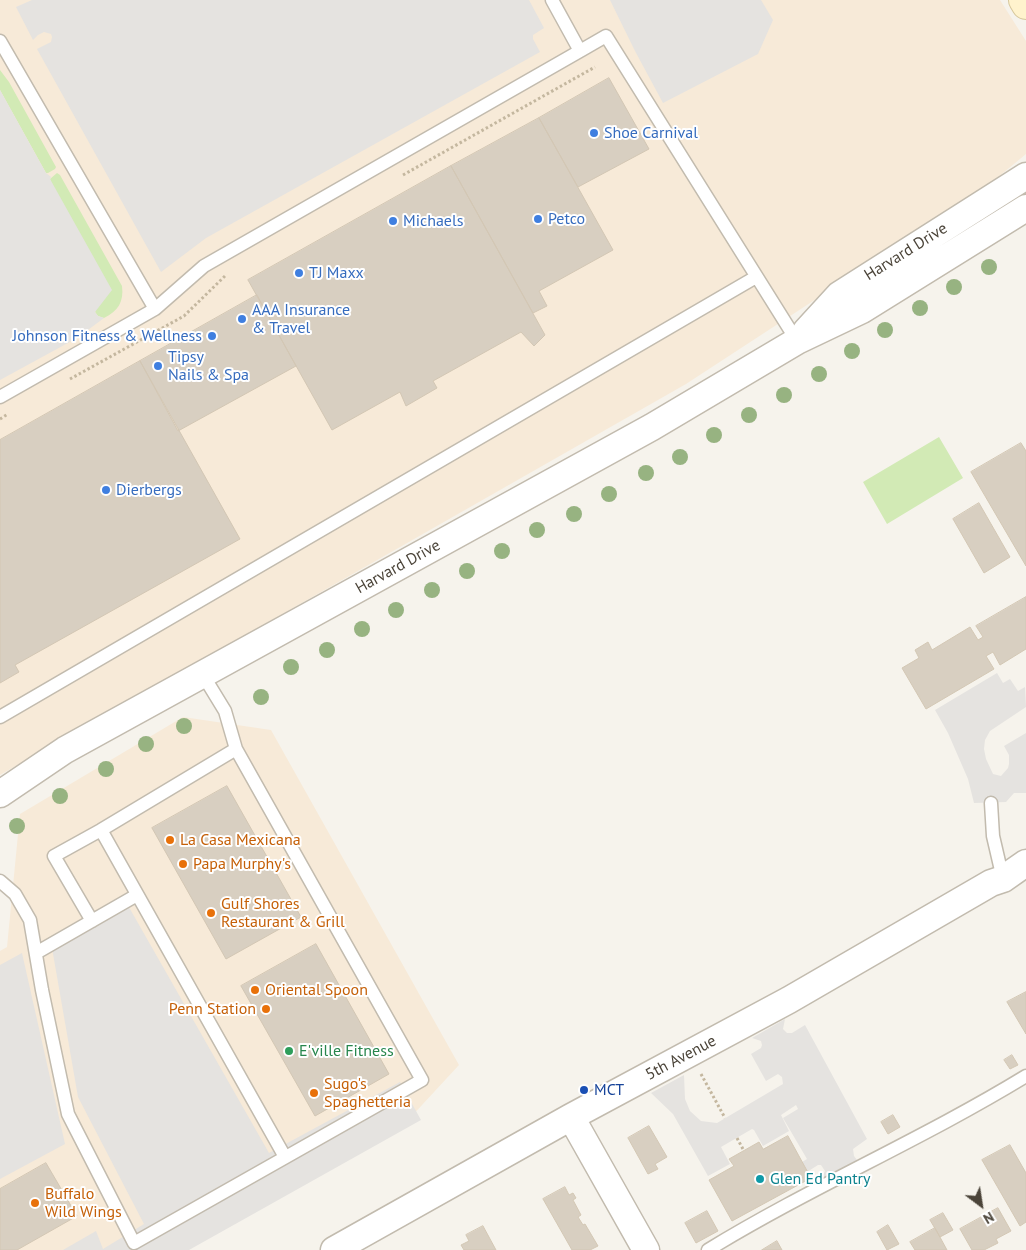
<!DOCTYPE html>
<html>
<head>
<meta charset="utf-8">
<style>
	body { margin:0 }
	#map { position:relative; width:1026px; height:1250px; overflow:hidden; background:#f6f3ec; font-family:"PT Sans",sans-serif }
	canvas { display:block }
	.north { position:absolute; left:956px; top:1180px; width:50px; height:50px; -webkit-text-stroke:4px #fff; paint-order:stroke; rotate:149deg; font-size:14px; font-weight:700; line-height:20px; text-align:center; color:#4b4439 }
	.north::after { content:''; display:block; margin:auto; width:18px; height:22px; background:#4b4439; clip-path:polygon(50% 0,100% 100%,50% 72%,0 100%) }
</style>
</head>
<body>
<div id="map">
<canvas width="1026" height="1250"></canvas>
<div class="north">N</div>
</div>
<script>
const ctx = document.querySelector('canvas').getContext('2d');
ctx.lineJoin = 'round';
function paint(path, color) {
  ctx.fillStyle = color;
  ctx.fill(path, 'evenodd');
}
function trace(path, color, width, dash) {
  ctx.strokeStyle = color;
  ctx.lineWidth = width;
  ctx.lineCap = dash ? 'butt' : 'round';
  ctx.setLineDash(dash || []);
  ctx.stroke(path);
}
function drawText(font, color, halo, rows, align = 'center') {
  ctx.font = font + ' "PT Sans",sans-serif';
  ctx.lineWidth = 4;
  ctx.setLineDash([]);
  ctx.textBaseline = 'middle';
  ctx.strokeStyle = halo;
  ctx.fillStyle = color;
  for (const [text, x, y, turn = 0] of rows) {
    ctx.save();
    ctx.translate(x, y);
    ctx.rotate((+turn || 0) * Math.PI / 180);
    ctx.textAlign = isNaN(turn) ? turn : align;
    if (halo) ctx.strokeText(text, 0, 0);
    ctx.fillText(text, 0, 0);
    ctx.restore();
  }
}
paint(new Path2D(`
	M0 0H1000L1026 41V154L980 192 686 384 0 775Z
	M183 717 271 730 459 1065 410 1118 173 1250H0V951L7 947 20 814Z`), '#f7ead8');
paint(new Path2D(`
	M0 70 9 82 56 167 55 169 48 173H46L0 90Z
	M57 173 60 175 122 286C124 302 118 311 104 318L98 316 95 312 96 309 50 179Z
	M939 437 963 478 887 524 863 482Z`), '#d2eab5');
paint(new Path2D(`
	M32 0H529L544 28 533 35V39L540 52 206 238 161 272 37 49 51 42 52 37 51 34 44 32 38 35 33 40 16 7Z
	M610 0H761L773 20 758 54 663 103 635 51Z
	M0 90 46 173 51 177 50 179 112 290 95 312 98 316 104 318 77 338 0 380Z
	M997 673 1003 683 1010 679 1018 691 1025 687 1026 707 990 731 985 740 984 749 986 759 993 774 1001 776 1008 768 1009 764V755L1004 746 1026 733V793H1014L1006 802 974 803 968 779 948 733 935 710Z
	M126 902 269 1153 400 1082 421 1120 189 1250H63L96 1231 103 1249 144 1224 78 1097 52 948Z
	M22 953 65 1144 0 1179V965Z
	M785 1019 783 1029 787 1033H792L805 1025 867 1139 853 1149 854 1156 857 1160 821 1179 825 1171 821 1165H818L807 1172 802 1162 807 1159 783 1118 798 1109 796 1105 781 1115 789 1131 763 1146 754 1130 752 1129 721 1147 730 1164 708 1176 673 1114 651 1093 684 1075 685 1099 690 1111 701 1121 717 1123 783 1084 782 1077 778 1074 766 1081 751 1054 761 1048 762 1045 761 1041 752 1038Z`), '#e5e3e0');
const building = new Path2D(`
	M609 78 649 149 578 187 539 118Z
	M539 118 613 250 539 291 547 306 533 313 451 166Z
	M451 166 545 335 534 346 521 332 433 381 437 388 406 406 400 392 332 430 248 280Z
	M257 295 296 366 178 431 140 361Z
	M140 361 240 539 15 665 19 672 0 683V440Z
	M1021 443 1026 451V566L971 472Z
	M979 503 1010 557 984 573 953 519Z
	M1026 597V649L1000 665 993 652 986 656 994 669 926 709 902 668 919 658 915 650 928 642 932 650 970 627 978 640 983 637 976 626Z
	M227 786 301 917 226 959 152 828Z
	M316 944 389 1074 315 1116 241 986Z
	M1026 992V1034L1007 1002Z
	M1012 1055 1018 1065 1010 1069 1004 1060Z
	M893 1115 900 1127 888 1134 881 1122Z
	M649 1126 667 1157 655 1164 658 1169 648 1174 628 1138Z
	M788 1136 811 1178 732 1221 709 1180 734 1166 729 1159 759 1142 763 1149Z
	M1010 1145 1026 1173V1222L1020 1226 982 1160Z
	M46 1163 77 1216 17 1250H0V1189Z
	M565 1187 569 1195 573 1193 576 1198 573 1200 581 1215 578 1217 583 1225 585 1224 598 1246 590 1250H572L543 1199Z
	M998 1208 1011 1231 996 1239 998 1243 984 1250H972L960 1229Z
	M707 1211 718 1231 696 1243 685 1223Z
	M943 1213 953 1230 940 1237 930 1220Z
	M888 1225 899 1244 887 1250 877 1232Z
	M483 1226 496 1250H464L461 1245 469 1241 466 1235Z
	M935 1228 947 1250H915L910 1242Z
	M777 1241 782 1250H762Z`);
paint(building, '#d8cfc1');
trace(building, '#d3c7b4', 1);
const lane = new Path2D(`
	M0 41 155 309 204 266 580 51 552 0
	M580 51 606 36 797 341
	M0 397 155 309
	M0 717 756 277
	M236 749 101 830 285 1157
	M991 803 993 836 1003 879
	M0 881 15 894 30 920 42 990 68 1114 134 1243 422 1080 236 749 225 711 203 675
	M92 921 54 856 101 830
	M36 953 137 895
	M708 1250C811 1187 923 1139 1026 1076`);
const street = new Path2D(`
	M806 331 839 295 1026 176
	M0 794 65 750 652 427 797 341 862 310 1026 208
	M571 1117 646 1250
	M334 1250 571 1117 789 1000 991 883 1003 879 1026 863`);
const secondary = new Path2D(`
	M1023 0 1026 5`);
trace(lane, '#c2bbae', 15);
trace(street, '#c2bbae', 29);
trace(secondary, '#d6c79b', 30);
trace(new Path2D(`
	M403 175 595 67
	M70 379 184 316 226 275
	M0 419 8 414
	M701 1074 725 1118
	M737 1138 744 1151`), '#c4b79f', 3, [2.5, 2.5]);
trace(lane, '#fff', 12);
trace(street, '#fff', 26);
trace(secondary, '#fff3cd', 28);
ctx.fillStyle = '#97b381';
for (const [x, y] of [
	[989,267],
	[954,287],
	[920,308],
	[885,330],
	[852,351],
	[819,374],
	[784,395],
	[749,415],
	[714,435],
	[680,457],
	[646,473],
	[609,494],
	[574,514],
	[537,530],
	[502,551],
	[467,571],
	[432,590],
	[396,610],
	[362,629],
	[327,650],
	[291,667],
	[261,697],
	[184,726],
	[146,744],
	[106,769],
	[60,796],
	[17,826]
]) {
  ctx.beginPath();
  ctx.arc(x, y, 8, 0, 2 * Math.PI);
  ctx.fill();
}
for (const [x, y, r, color] of [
	[594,133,5,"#3f7fe0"],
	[538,219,5,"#3f7fe0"],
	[393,221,5,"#3f7fe0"],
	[299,273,5,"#3f7fe0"],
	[242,319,5,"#3f7fe0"],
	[212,336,5,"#3f7fe0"],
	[158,366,5,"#3f7fe0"],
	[106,490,5,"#3f7fe0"],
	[170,840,5,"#e8710a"],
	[183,864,5,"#e8710a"],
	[211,913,5,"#e8710a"],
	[255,990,5,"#e8710a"],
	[266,1009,5,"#e8710a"],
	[289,1051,5,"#2e9e5b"],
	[584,1090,5,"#1a4fb4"],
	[314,1093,5,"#e8710a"],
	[760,1179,5,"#0f9aa8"],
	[35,1203,5,"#e8710a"]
]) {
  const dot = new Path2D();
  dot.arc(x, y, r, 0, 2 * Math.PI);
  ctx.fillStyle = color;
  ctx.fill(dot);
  trace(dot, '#fff', 2);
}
drawText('16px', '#366cbe', '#fff', [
	["Shoe Carnival",604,133],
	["Petco",548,219],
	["Michaels",403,221],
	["TJ Maxx",309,273],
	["AAA Insurance",252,310],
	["& Travel",252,328],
	["Johnson Fitness & Wellness",202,336,"right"],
	["Tipsy",168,357],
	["Nails & Spa",168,375],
	["Dierbergs",116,490]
], 'left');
drawText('16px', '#4b4439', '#fff', [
	["Harvard Drive",906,252,-32],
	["Harvard Drive",398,567,-29],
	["5th Avenue",681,1058,-28]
]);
drawText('16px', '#c56008', '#fff', [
	["La Casa Mexicana",180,840],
	["Papa Murphy's",193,864],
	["Gulf Shores",221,904],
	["Restaurant & Grill",221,922],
	["Oriental Spoon",265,990],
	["Penn Station",256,1009,"right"],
	["Sugo's",324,1084],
	["Spaghetteria",324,1102],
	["Buffalo",45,1194],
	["Wild Wings",45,1212]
], 'left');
drawText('16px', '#27864d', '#fff', [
	["E'ville Fitness",299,1051]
], 'left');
drawText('16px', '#164399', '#fff', [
	["MCT",594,1090]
], 'left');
drawText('16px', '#0d838f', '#fff', [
	["Glen Ed Pantry",770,1179]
], 'left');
</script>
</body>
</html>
